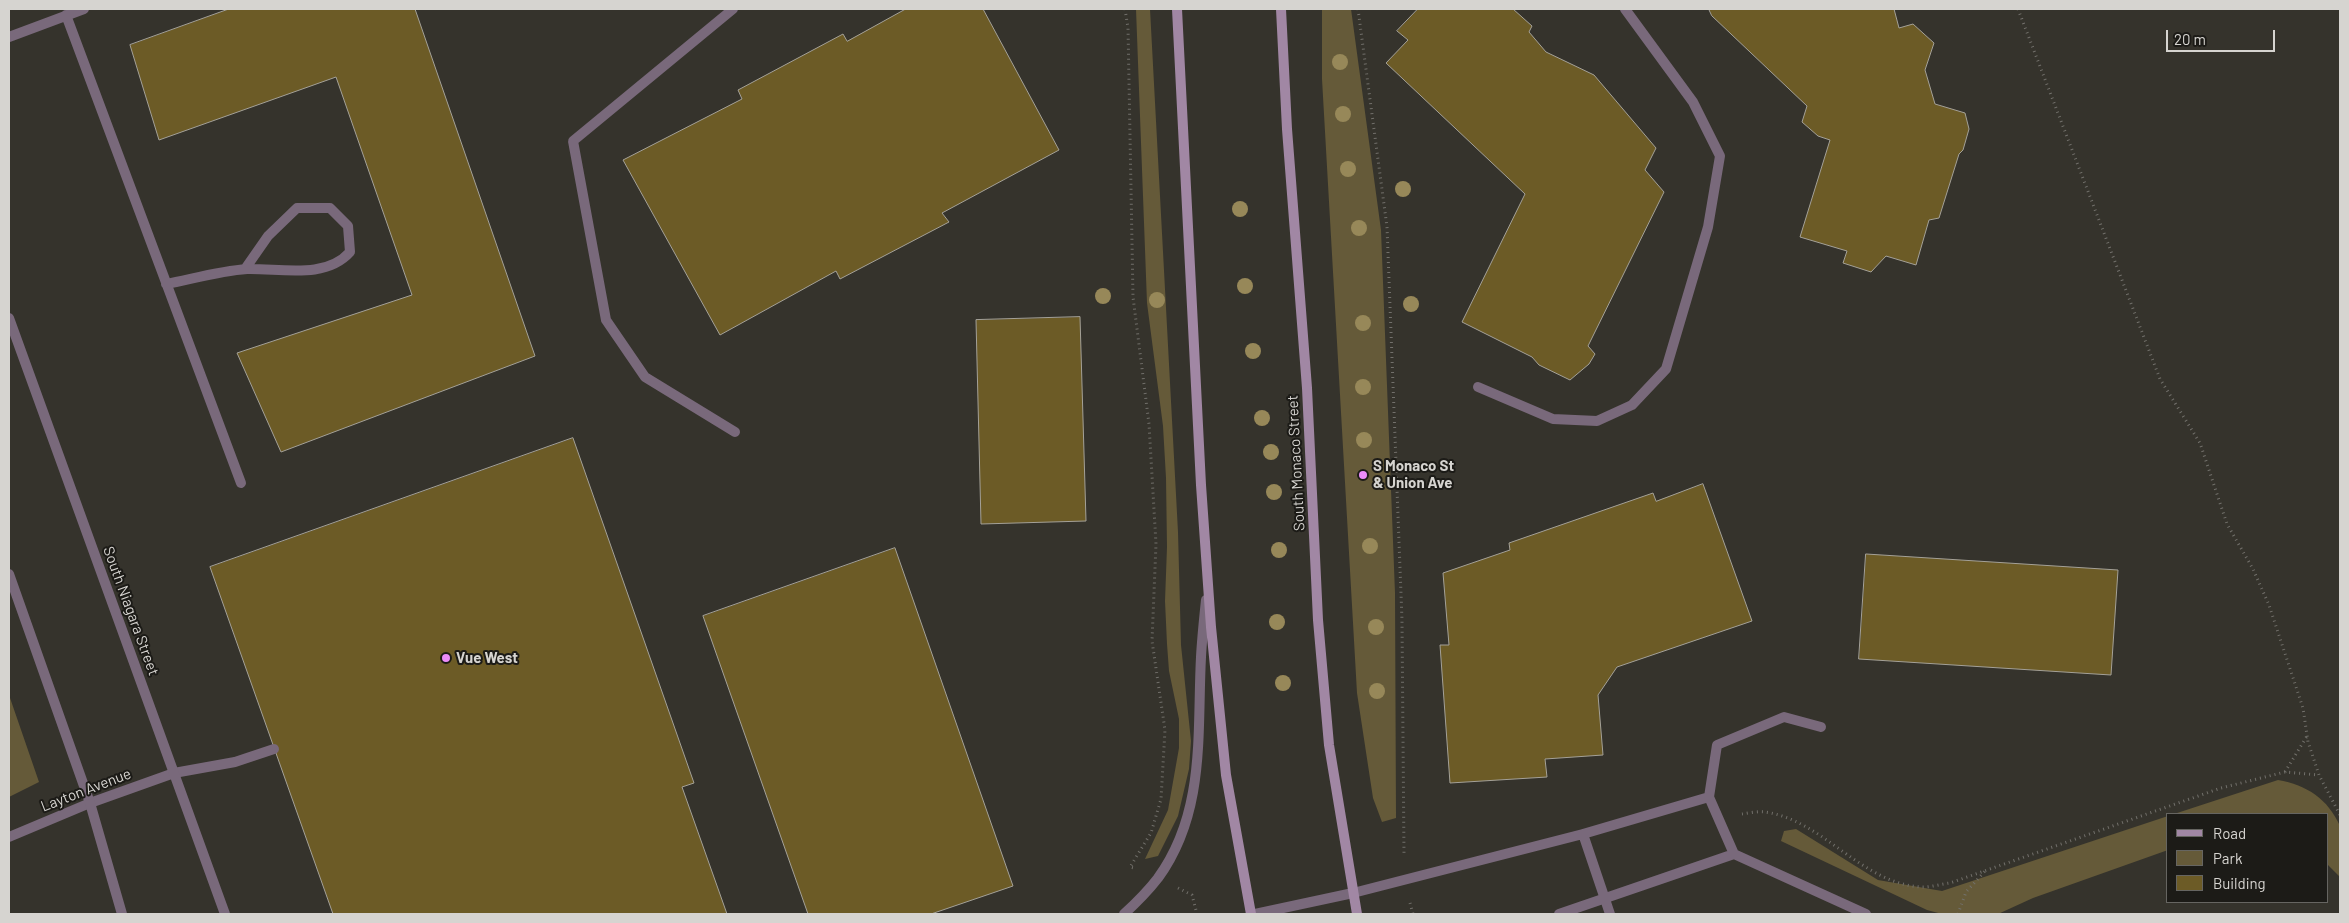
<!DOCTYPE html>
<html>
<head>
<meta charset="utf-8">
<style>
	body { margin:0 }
	#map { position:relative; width:2349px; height:923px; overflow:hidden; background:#35332c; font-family:Barlow,sans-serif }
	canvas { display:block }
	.frame { position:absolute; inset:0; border:10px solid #d6d4d0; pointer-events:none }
	.legend { position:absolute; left:2166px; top:813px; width:162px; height:90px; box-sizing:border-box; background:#1c1b17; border:1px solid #666561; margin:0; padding:6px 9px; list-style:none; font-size:15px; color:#d6d4d0 }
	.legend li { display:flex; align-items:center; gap:10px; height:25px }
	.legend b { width:25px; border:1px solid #666561 }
	.scale { position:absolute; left:2166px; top:30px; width:109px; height:22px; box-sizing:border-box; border:2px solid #d6d4d0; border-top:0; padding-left:6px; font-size:15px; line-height:18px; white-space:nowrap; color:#d6d4d0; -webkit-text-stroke:4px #1c1b17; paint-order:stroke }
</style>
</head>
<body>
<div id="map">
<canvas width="2349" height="923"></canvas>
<div class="frame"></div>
<ul class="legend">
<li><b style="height:6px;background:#a187a4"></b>Road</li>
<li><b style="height:14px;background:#655a39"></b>Park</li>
<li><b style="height:14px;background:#6c5b26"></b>Building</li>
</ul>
<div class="scale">20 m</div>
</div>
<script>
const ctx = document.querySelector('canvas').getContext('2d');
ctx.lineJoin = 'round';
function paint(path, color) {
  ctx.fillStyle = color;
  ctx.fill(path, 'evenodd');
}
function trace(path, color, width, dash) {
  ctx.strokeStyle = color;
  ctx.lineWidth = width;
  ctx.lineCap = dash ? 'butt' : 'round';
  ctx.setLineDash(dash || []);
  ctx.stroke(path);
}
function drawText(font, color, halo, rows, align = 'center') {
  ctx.font = font + ' Barlow,sans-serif';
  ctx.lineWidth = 4;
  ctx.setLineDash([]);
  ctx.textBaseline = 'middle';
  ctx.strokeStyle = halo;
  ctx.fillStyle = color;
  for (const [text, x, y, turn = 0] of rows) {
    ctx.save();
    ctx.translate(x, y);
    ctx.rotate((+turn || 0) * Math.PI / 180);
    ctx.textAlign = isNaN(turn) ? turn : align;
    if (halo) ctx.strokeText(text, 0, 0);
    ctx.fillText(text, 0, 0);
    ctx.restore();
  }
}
paint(new Path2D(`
	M1136 9H1150L1178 532 1181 645 1191 741 1189 769 1178 816 1158 856 1145 859 1168 810 1179 748V719L1169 671 1167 644 1165 601 1167 547 1166 478 1163 426 1147 303Z
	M1322 9H1351L1381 230 1395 593 1396 818 1382 822 1373 798 1357 693 1322 79Z
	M9 695 39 782 9 797Z
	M2278 780C2307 785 2328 799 2340 826V877L2328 865V814H2174Z
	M2168 816V850L2033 898 1998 914H1942L1927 910 1781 841 1784 831 1796 829 1878 880 1942 891Z`), '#655a39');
const building = new Path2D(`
	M229 9H415L535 356 281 452 237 353 412 295 336 77 159 140 130 45Z
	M906 9H983L1059 150 942 213 949 222 840 279 836 271 720 335 623 160 742 99 738 90 843 34 847 41Z
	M1418 9H1513L1532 26 1529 32 1546 52 1594 75 1656 148 1645 170 1664 192 1588 346 1595 354 1589 364 1570 380 1539 365 1532 357 1462 322 1525 194 1386 63 1408 40 1397 31Z
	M1709 9H1894L1899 28 1913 24 1934 43 1925 70 1935 104 1965 113 1969 129 1963 150 1959 154 1939 218 1929 220 1916 265 1886 256 1871 272 1843 263 1847 251 1800 237 1830 140 1818 136 1802 122 1807 106 1712 16Z
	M1080 317 1086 521 981 524 976 320Z
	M573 438 694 783 682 787 727 914H333L210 567Z
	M1703 484 1752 621 1617 667 1598 695 1603 755 1545 759 1547 777 1450 783 1440 645H1449L1443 573 1510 550 1509 543 1653 493 1656 501Z
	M895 548 1013 886 931 914H808L703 616Z
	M1866 554 2118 570 2111 675 1859 659Z`);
paint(building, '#6c5b26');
trace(building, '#a4a198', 1);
trace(new Path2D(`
	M1125 9 1128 28 1133 297 1149 424 1156 544 1152 641 1165 730 1161 799 1151 833 1130 867 1134 868
	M1358 9 1387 227 1402 620 1404 855
	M2018 9 2160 379 2200 443 2227 524 2253 569 2269 605 2303 708 2308 742 2319 775 2340 815
	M2285 772 2307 736
	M1742 814C1749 813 1758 811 1765 812 1824 820 1862 885 1923 887 1932 887 1941 884 1950 883L2221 788 2285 772 2319 775
	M1178 888 1192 895 1197 914
	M1410 903 1413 914
	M1958 914 1966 892 1986 870`), '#72706b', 3, [1, 4]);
trace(new Path2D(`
	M733 9 573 141 606 320 645 377 735 432
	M66 15 241 483
	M9 37 84 9
	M166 284C192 279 220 271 247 269 280 268 325 280 350 252L348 226 330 208H297L268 236 245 269
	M1478 387 1553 419 1597 421 1632 405 1666 369 1708 227 1720 156 1693 102 1625 9
	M1821 727 1784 717 1717 745 1709 797 1734 854 1866 914
	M174 773 235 762 274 749
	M1583 834 1610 914
	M1353 893 1583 834 1709 797
	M1559 914 1734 854`), '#79697b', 10);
trace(new Path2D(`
	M9 837 90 803 174 773`), '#79697b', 10);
trace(new Path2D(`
	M9 318 225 914
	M9 574 90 803 122 914
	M1124 914C1136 903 1148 891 1158 878 1206 812 1197 733 1201 657 1202 638 1204 619 1206 600
	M1255 914 1353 893`), '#79697b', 10);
trace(new Path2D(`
	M1177 9 1201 485 1211 627 1226 775 1251 914
	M1281 9 1287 129 1307 388 1318 620 1329 745 1357 914`), '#a187a4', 10);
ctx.fillStyle = '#978859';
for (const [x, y] of [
	[1340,62],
	[1343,114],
	[1348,169],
	[1403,189],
	[1240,209],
	[1359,228],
	[1245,286],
	[1103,296],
	[1157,300],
	[1411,304],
	[1363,323],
	[1253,351],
	[1363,387],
	[1262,418],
	[1364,440],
	[1271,452],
	[1274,492],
	[1370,546],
	[1279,550],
	[1277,622],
	[1376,627],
	[1283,683],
	[1377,691]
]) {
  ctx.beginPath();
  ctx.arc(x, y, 8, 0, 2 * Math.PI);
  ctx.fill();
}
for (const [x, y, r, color] of [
	[1363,475,5,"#ec8cfa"],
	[446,658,5,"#ec8cfa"]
]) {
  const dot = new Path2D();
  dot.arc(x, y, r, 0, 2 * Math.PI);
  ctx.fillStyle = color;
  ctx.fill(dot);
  trace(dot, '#1c1b17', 2);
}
drawText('15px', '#d6d4d0', '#1c1b17', [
	["South Monaco Street",1296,463,-93],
	["South Niagara Street",131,611,70],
	["Layton Avenue",86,790,-21]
]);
drawText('bold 15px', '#d6d4d0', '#1c1b17', [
	["S Monaco St",1373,466],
	["& Union Ave",1373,483],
	["Vue West",456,658]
], 'left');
</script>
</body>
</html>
